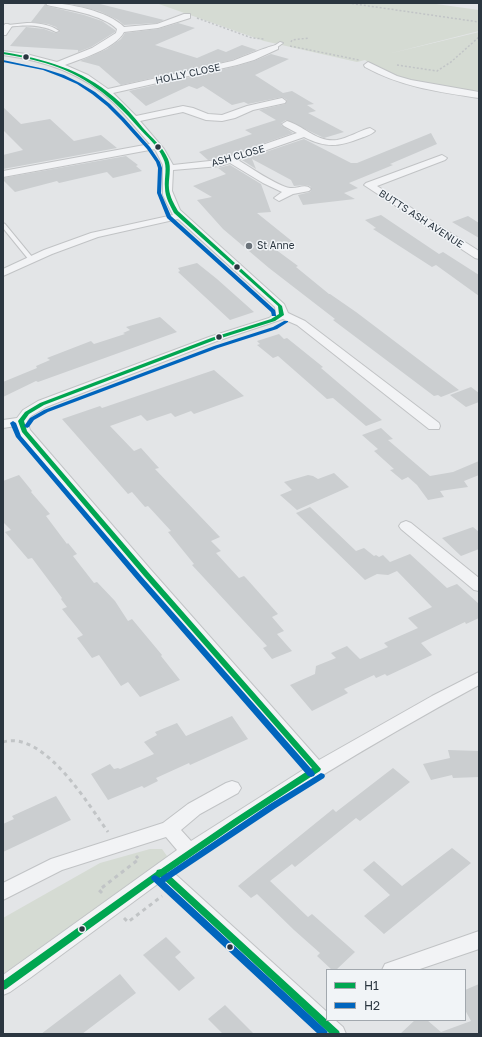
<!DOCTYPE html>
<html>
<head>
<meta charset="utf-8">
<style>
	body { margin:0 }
	#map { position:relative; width:482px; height:1037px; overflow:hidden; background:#e3e5e7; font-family:"Golos Text",sans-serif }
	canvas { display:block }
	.frame { position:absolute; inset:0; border:4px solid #2b3640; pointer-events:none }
	.legend { position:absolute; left:326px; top:969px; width:140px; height:52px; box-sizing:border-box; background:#f1f4f7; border:1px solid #a2a8ae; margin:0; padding:5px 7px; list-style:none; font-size:12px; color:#2b3640 }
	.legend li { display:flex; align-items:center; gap:8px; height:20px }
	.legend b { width:20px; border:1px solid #a2a8ae }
</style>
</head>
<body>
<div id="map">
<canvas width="482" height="1037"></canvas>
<div class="frame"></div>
<ul class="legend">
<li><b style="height:5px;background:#00a651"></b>H1</li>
<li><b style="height:5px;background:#0065bd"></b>H2</li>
</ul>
</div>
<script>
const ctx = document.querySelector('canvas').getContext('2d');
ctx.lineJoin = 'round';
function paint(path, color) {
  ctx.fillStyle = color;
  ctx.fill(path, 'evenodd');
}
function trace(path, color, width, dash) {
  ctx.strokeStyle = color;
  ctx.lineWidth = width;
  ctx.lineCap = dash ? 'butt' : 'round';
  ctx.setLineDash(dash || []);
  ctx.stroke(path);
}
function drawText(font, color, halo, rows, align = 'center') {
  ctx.font = font + ' "Golos Text",sans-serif';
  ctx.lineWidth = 3;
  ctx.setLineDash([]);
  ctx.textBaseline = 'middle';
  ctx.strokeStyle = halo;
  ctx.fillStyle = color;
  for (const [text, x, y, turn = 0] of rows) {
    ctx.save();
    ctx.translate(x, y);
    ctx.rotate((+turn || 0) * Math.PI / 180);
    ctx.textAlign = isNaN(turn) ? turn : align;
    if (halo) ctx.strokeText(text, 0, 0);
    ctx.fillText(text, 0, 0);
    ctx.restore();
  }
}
paint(new Path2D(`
	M156 3H429L479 10V31L388 54 479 32V93C441 86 397 83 365 60L357 62 264 41Z
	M150 849H162L167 856 155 869 129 884 3 974V918L100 863Z`), '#d5dbd3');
paint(new Path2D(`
	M66 3H96L164 20 157 23 124 25 118 20 99 11Z
	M45 4 47 6 84 15 102 21 115 30V32L91 47 78 52V50L10 46 26 27 44 29 55 33 60 32 56 27 48 24 31 22Z
	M178 23 195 28 155 45 197 58 218 49 226 52 242 45 257 50 232 60 121 85 99 66 80 61 107 49 121 39 125 33 158 29Z
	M271 54 289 59 255 75 283 93 292 91 314 104 307 105 316 111 308 113 344 132 324 138 286 120 281 123V125L293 133 219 159 208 160 199 152 252 134 245 130 276 120 259 110 285 104 287 100 282 97 248 104 244 102 232 105 203 86 197 89 189 86 146 106 129 91 237 66 254 61Z
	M3 107 21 124 50 119 74 141 101 135 117 148 3 169V155L23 150 3 130Z
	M431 133 437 144 390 164 393 165 349 183 358 188 344 193 355 199 303 205 298 195 310 192 312 189 310 186 304 185 294 186 291 180 252 159 256 169 242 160 304 139 351 163H357Z
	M126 156 138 165 136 166 142 171 113 178 107 172 59 183 57 181 15 192 3 180V178Z
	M230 165 261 184 271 212 257 213 293 242 274 247 277 249H275L298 266 296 267 329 294H330L356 312 459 390 441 397 438 395 434 396 333 320 335 319 269 268 223 229 197 200 212 197 193 186 226 174 218 168Z
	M381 215 439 254 443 252 479 275V296L436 265 432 267 373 229 376 228 365 220Z
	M468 216 479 223V238L452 222Z
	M197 263 217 279 254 312 230 320 178 272 180 271 178 268Z
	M160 317 177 332 38 382 36 381 3 397V382L37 368 36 366 50 360 47 358 91 341 94 344 125 334 123 333 130 330 126 327Z
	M279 334 284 339 287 338 323 367 321 368 382 420 366 426 333 398 327 399 278 356 273 358 257 345 260 344 257 341Z
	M214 370 244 396 194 414 191 411 175 417 171 413 147 421 141 415 110 426 134 451 141 448 159 468 155 469 220 537 211 541 221 551 216 553 239 578 244 576 246 578 278 614 272 617 284 631 277 634 292 651 272 659 263 648 267 646 192 565 194 564 168 532 171 531 148 506 145 507 132 492 128 494 62 419 100 406 102 408Z
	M471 387 479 393V402L466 407 450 395Z
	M381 428 393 439 388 440 430 476 453 472 479 461V475L464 481 468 487 440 491 444 497 428 500 417 485 408 477 402 480 390 470 394 469 374 451 378 449 362 435Z
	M334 473 349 487 297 510 280 495 292 490 284 482 308 475 313 476 318 479Z
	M19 475 32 491 31 492 50 514 46 516 67 544 68 543 77 554 73 556 94 583 97 582 115 601 128 621 132 619 162 655 161 656 180 680 140 697 128 682 121 686 99 655 92 658 77 638 83 635 62 609 67 607 61 599 62 598 32 558 28 559 5 532 11 530 3 522V481Z
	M310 507 356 551 364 548 374 556 376 555 379 557 383 555 390 562 410 554 447 588 457 584 479 604V618L466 624 465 622 421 643 432 655 387 676 385 674 376 678 374 675 344 689 348 693 312 711 290 685 315 674 316 666 336 658 331 653 347 646 360 659 388 647 384 643 418 628 408 618 432 607 397 571 388 575 377 574 365 580 296 513Z
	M473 527 479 532V549L461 556 442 538Z
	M232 716 248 739 190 765 189 763 156 778 158 781 144 788 142 786 108 800 91 774 110 764 114 769 118 768 120 769 154 754 144 742 157 735 155 732 177 723 186 736Z
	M448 750 479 751V777L453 778 452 775 431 780 423 764 450 758Z
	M393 768 410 782 360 821 356 818 295 867 292 864 270 881 308 917 312 914 355 952 336 970H332L317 956 320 953 294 930 257 894 251 898 238 886 333 809 336 812Z
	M56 796 71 820 3 852V824L14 819 12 816Z
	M452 848 471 863 384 934 364 916 390 895 363 870 374 861 402 886Z
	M166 937 181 952 175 957 195 978 179 991 143 955Z
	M120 974 136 993 82 1034H41Z
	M479 984V1034H400L415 1020H427L441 1032 471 1021 465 1010V990Z
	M225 1005 254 1034H223L208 1019Z`), '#cbced0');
const service = new Path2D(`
	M27 23C38 23 50 24 59 31L56 32C40 24 25 25 8 27L6 26 8 25Z
	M280 42 283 43 276 48H274V46Z
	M3 223 5 224 33 258V260H29L3 228Z`);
const minor = new Path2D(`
	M46 3C69 3 108 11 124 27L157 24 184 14H190V18L158 28 124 32C116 48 81 59 65 65L88 75 108 89 232 61C241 58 273 44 278 45V49L254 60 237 65 113 93 136 116 183 106 193 108 208 114 222 115 247 106 282 98 286 101 285 103 253 110 235 118 222 121 206 120 183 112 140 121 164 149 173 165 219 160 297 133 284 126 282 124 287 121C304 126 318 143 337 140 348 138 359 131 370 128L375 131C371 135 366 136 361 138 338 147 326 148 304 137L238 160C250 167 277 186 290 188 298 189 305 183 311 189L309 191 293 194 279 201 274 198 282 192 263 183 230 163 220 166 173 170 172 191 180 210 284 304 288 313 305 321 439 423 440 426 439 429H429L297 325 283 319 217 341 46 407 31 416 27 421 30 430 151 570 319 760 432 696 479 672V685C374 742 271 804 174 873L327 1012V1020H335L343 1027 346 1034H321L159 883 30 978 10 992 3 995V975L177 850 166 837 62 870 3 900V883L51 859 163 823 188 804 226 783 232 781 238 783 241 788 238 793 200 814 181 830 191 841 306 768 141 578 19 434 16 426 3 428V420L17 418 23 410 38 401 209 337 269 318 276 313 275 307 178 219 98 237 52 254 3 276V269L44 250 91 233 173 215 163 195V165L155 149 3 177V171L150 144C138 131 127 116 114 103 83 73 45 61 3 55V51L26 54 57 62 92 48 116 33 117 29C102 14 68 10 47 5Z
	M5 24H8L12 26 6 35H3V27Z
	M368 62 397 76 411 80 479 92V98C439 92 401 87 365 67L364 65Z
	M442 155 447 158 445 160 377 186 479 251V259L475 258 364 185 366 183Z
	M406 521 411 523 479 578V591L474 590 401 529 399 526 401 523Z
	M479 931V949L417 970H382L385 964Z`);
trace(service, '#c1c3c5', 2);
trace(minor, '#c1c3c5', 2);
trace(new Path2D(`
	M348 3 479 22
	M197 18 252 38 265 39
	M291 42 292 40 309 38
	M290 46 359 60
	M397 65 437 71 451 62 479 37`), '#c1c4c6', 1.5, [2, 2]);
trace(new Path2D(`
	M3 742C44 730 88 804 108 832
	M102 893 99 890 139 859 136 856
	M124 918 128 922 162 896`), '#c1c4c6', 3, [4, 4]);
paint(service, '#f2f3f5');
paint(minor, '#f2f3f5');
paint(new Path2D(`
	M3 52C45 59 81 69 114 97 125 106 134 117 143 128 152 138 163 147 168 159 172 168 168 179 169 189 170 197 174 204 178 211L282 306 284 315 275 321 215 340 44 405 29 414 24 421 27 431 148 572 321 769 320 771 240 823 167 873 339 1031 340 1034H330L161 877 6 989 3 990V981L156 872 157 870 161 869 234 819 312 768 144 576 22 432 18 421 25 412 40 403 211 338 271 319 279 314 278 306 174 213C170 205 165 197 165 188 164 177 168 167 163 158 158 146 147 137 138 127 112 97 84 74 45 63 31 59 17 56 3 54Z`), '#00a651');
paint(new Path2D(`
	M3 60 45 69 64 75 80 83 95 92 110 104 124 118 150 147 160 162 162 168 161 193 171 216 275 310 276 315V316H272L271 312 167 218 157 193 158 168 156 162 147 149 121 120 107 106 92 94 77 84 61 77 43 70 3 62Z
	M284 321H288V322L277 329 218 348 48 412 34 420 29 427 27 428 24 426 30 418 44 410 214 346 273 327Z
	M13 421 16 423 21 436 142 577 314 772 315 774 314 776 311 777 308 776 138 581 16 437 10 423Z
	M321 773 324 774 325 776 324 778 276 808 165 882 327 1031 328 1034H318L152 880 151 878 152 876 155 875 160 878 161 877 270 804Z`), '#0065bd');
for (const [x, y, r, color] of [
	[26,57,3.5,"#2b3640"],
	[158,147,3.5,"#2b3640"],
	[249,246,4,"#6b737a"],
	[237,267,3.5,"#2b3640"],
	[219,337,3.5,"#2b3640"],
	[82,929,3.5,"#2b3640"],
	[230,947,3.5,"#2b3640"]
]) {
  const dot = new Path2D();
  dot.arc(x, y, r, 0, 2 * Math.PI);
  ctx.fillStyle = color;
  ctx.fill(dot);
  trace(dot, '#f1f4f7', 1.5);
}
drawText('10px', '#2b3640', '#f1f4f7', [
	["HOLLY CLOSE",188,74,-12],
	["ASH CLOSE",238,156,-16],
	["BUTTS ASH AVENUE",421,219,33]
]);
drawText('10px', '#2b3640', '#f1f4f7', [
	["St Anne",257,246]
], 'left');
</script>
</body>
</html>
